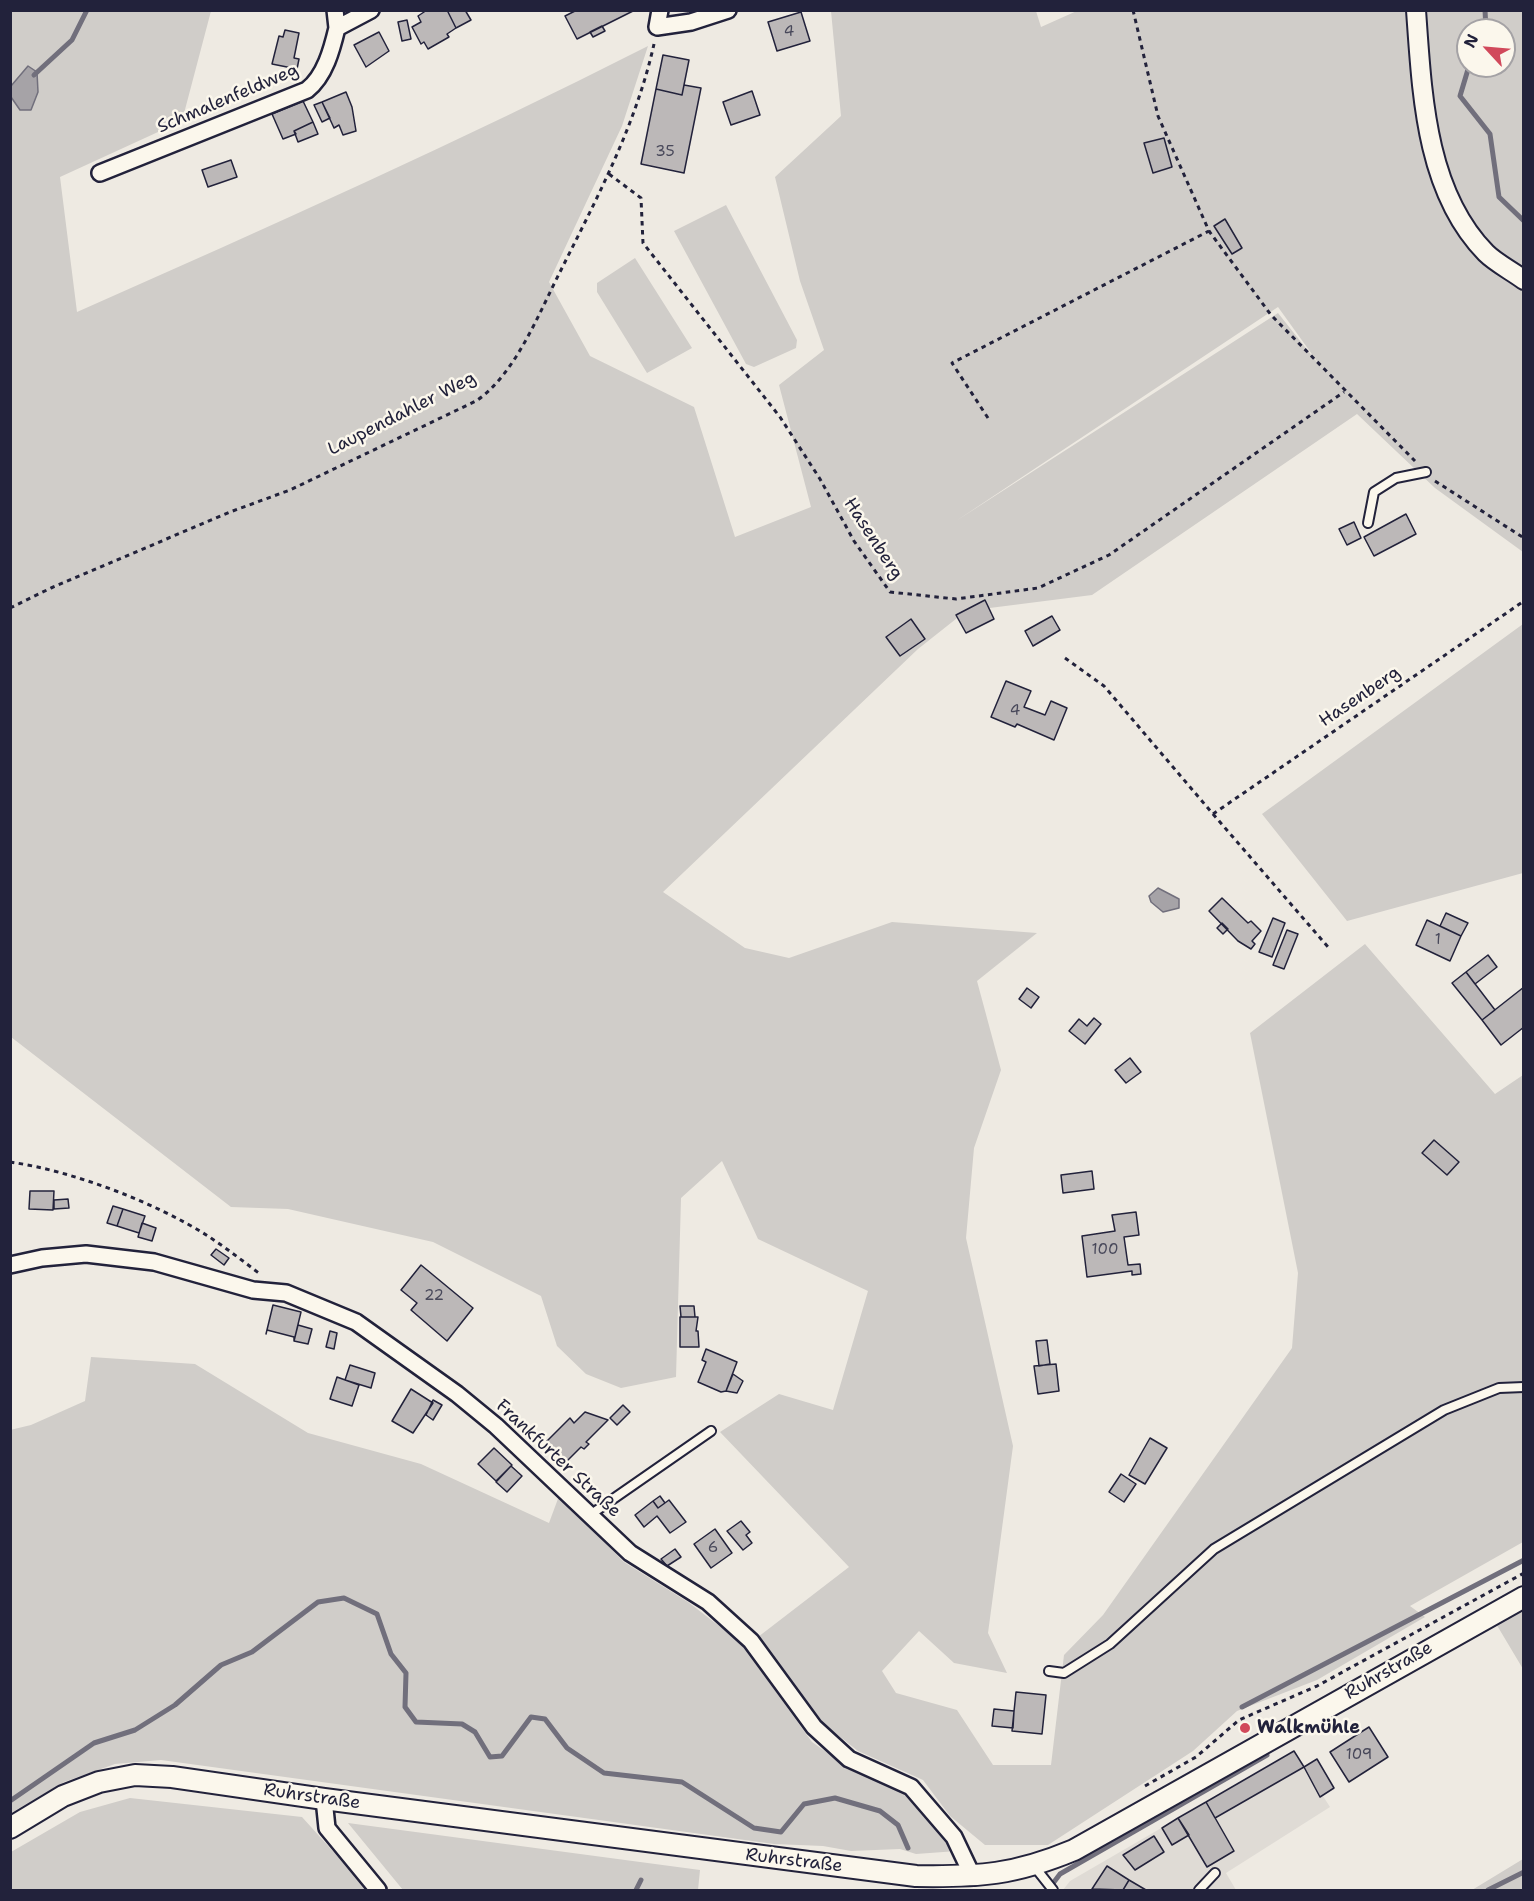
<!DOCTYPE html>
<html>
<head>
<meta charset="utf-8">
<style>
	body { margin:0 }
	#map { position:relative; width:1534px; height:1901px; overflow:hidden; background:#eeeae2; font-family:"Shantell Sans",sans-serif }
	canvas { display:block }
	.frame { position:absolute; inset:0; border:12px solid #22223b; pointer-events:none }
	.north { position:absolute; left:1456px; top:18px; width:60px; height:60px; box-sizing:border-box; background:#fbf7ec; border:2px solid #a4a2a5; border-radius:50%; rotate:296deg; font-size:16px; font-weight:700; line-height:24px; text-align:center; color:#22223b }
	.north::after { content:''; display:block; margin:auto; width:21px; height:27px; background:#d1495b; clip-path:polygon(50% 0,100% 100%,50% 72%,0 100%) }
</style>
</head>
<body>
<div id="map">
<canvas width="1534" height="1901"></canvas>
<div class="frame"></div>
<div class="north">N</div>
</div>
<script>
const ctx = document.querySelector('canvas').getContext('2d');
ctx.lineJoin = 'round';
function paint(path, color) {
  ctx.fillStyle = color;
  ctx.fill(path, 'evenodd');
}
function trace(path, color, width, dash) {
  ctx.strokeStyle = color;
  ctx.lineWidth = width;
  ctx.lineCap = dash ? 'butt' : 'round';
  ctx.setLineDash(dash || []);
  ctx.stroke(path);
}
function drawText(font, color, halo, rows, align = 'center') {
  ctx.font = font + ' "Shantell Sans",sans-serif';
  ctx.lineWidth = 5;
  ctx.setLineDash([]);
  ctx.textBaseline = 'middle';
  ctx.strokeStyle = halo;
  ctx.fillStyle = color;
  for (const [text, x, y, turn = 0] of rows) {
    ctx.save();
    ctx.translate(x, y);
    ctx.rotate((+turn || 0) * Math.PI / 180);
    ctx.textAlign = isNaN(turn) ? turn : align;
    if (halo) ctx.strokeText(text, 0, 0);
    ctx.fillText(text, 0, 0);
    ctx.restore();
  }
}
paint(new Path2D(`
	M1294 1751 1330 1807 1226 1873 1236 1890H1063L1070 1881Z`), '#dfdbd5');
paint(new Path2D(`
	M1079 10 1523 11V552L1435 488 1357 414 1092 595 966 611 918 649 663 892 745 948 789 958 892 922 1037 933 977 981 1001 1070 974 1148 966 1238 1013 1446 988 1633 1007 1673 954 1663 919 1631 882 1671 896 1693 957 1710 993 1765H1051L1064 1655 1103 1615 1292 1348 1298 1273 1250 1033 1365 944 1495 1094 1523 1075V1542L1410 1606 1425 1617 1317 1680 1237 1711 1193 1751 1048 1845H985L950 1816 923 1780 858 1751 825 1725 758 1637 849 1567 720 1432 779 1394 833 1410 868 1291 758 1239 722 1161 681 1198 676 1377 621 1388 586 1374 557 1346 541 1296 433 1242 288 1209 231 1207 11 1037 10 11H211L182 121 60 177 77 312C269 227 461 141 648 46L622 126 549 282 590 356 694 407 735 537 811 507 779 385 824 350 800 281 775 177 841 116 831 11H1036L1041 27ZM1468 30H1504V66H1468ZM1278 307 1324 371 1278 313 956 521Z
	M726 205 797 340 796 348 754 367 746 364 674 231Z
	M635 258 692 348 647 373 597 292V283Z
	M1523 624V873L1347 921 1262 814Z
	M91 1357 195 1364 308 1433 421 1464 549 1523 559 1496 624 1562 688 1602 740 1642 812 1742 849 1768 906 1795 957 1851 916 1854 900 1849 851 1851 823 1846 774 1844 161 1760 115 1764 64 1782 11 1813 10 1430 31 1425 85 1401Z
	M1523 1607V1669L1495 1622Z
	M130 1798 302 1817 368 1890H11V1852L80 1812Z
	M348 1823 700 1870 698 1890H403Z
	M1523 1859V1890H1472Z`), '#d0cdc9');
const water = new Path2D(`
	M28 66 37 72 38 92 31 110H20L11 97V86Z
	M1158 888 1179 899V908L1163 912 1151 902 1149 896Z`);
paint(water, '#a6a3a7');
trace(water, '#716f7c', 1.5);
trace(new Path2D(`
	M1485 10 1486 30
	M1469 66 1460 96 1490 134 1499 197 1524 221
	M34 75 72 40 87 10
	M1242 1707 1524 1560
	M10 1801 94 1743 135 1730 175 1705 221 1665 252 1652 318 1602 344 1598 377 1614 391 1654 406 1673 405 1707 416 1722 462 1724 475 1732 490 1757 502 1756 531 1717 545 1719 567 1748 604 1773 682 1782 754 1828 781 1832 804 1804 835 1798 880 1811 898 1825 908 1848
	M636 1890 641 1880
	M1048 1890 1060 1874 1267 1755
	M1488 1890 1524 1872`), '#716f7c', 5);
const building = new Path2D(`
	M427 10H447L456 28 447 34 449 37 428 49 424 42 421 44 412 27 421 22 418 16Z
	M447 10H465L471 20 456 28Z
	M577 10H633V11L577 39 565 16Z
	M801 12 810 41 777 51 768 22Z
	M407 20 411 39 402 41 398 22Z
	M602 26 605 31 593 37 590 32Z
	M285 30 299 33 294 58 299 59 297 69 272 64 279 36 283 37Z
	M379 32 389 51 366 67 354 45Z
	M663 55 689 60 682 95 656 89Z
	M684 85 701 88 684 173 641 164 656 89 682 95Z
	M752 91 760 115 731 125 723 102Z
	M346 92 352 107 356 131 343 135 339 125 334 128 322 102Z
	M303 101 313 122 294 131 296 134 283 139 272 114Z
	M322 102 330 118 322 122 314 105Z
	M313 122 318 134 298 142 294 131Z
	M1164 138 1172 167 1153 173 1144 143Z
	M231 160 237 177 208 187 202 170Z
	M1225 219 1242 248 1232 254 1214 226Z
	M1406 514 1416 534 1374 556 1364 537Z
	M1354 522 1361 538 1347 545 1339 529Z
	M985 600 994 619 966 633 956 615Z
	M1052 616 1060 630 1033 646 1025 631Z
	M911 619 925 639 900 656 886 637Z
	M1006 681 1031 691 1024 707 1045 715 1051 701 1067 708 1054 740 1017 724 1015 727 991 717Z
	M1222 898 1248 923 1251 921 1261 931 1252 941 1255 944 1251 949 1238 941 1209 911Z
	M1446 913 1468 923 1461 936 1440 926Z
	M1273 918 1285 923 1272 957 1259 952Z
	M1427 920 1461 936 1450 961 1416 945Z
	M1222 923 1228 929 1223 934 1217 928Z
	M1287 930 1298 934 1284 969 1273 965Z
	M1488 955 1497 967 1475 984 1466 972Z
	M1466 972 1495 1010 1482 1020 1452 983Z
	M1524 987V1027L1501 1045 1482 1020Z
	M1027 988 1039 997 1031 1008 1019 999Z
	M1094 1018 1101 1024 1085 1044 1069 1031 1079 1019 1087 1026Z
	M1130 1058 1141 1072 1126 1083 1115 1070Z
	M1434 1140 1459 1162 1447 1175 1422 1153Z
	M1092 1171 1094 1189 1063 1193 1061 1175Z
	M30 1191H54L53 1210 29 1209Z
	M68 1199 69 1208 54 1209V1200Z
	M113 1206 123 1209 117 1226 107 1223Z
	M123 1209 145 1216 139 1233 117 1226Z
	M1136 1212 1139 1235 1124 1237 1128 1265 1140 1264 1141 1274 1132 1275V1271L1087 1277 1082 1236 1115 1231 1112 1215Z
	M142 1223 156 1228 152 1241 138 1237Z
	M216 1249 229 1258 224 1265 211 1255Z
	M421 1265 473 1308 447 1341 411 1310 417 1303 401 1290Z
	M273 1305 301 1312 294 1341V1337L267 1330 266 1334Z
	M680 1306H694L695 1317H681Z
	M680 1317H698L696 1331H698L699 1347H680Z
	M298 1325 312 1329 308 1344 294 1341Z
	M330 1331 337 1333 334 1349 326 1347Z
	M1047 1340 1050 1364 1039 1366 1036 1341Z
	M706 1349 737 1362 726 1391 721 1392 698 1382 706 1362 702 1360Z
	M1056 1364 1059 1391 1038 1394 1034 1366Z
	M350 1365 375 1373 371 1388 345 1380Z
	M733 1374 743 1381 737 1393 726 1391Z
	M337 1377 359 1385 352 1406 330 1399Z
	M411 1389 433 1403 413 1433 392 1421Z
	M433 1400 442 1405 433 1420 426 1415Z
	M623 1405 630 1412 617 1425 610 1418Z
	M585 1412 608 1420 586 1442 589 1444 584 1449 581 1447 565 1463 546 1442 570 1418 574 1423Z
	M1150 1438 1167 1448 1145 1484 1129 1475Z
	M494 1448 512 1465 496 1481 478 1464Z
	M511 1466 522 1476 507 1492 496 1482Z
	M1121 1474 1136 1484 1124 1502 1109 1492Z
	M660 1496 665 1503 658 1508 653 1501Z
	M669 1500 686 1522 670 1533 657 1516 644 1527 635 1515 653 1501 658 1508Z
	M741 1521 750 1532 746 1535 752 1543 743 1550 727 1531Z
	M715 1529 732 1553 711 1568 694 1544Z
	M675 1549 681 1557 667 1566 661 1559Z
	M1016 1692 1046 1695 1042 1734 1012 1731Z
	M994 1709 1014 1711 1013 1728 992 1726Z
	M1369 1727 1388 1757 1349 1782 1330 1752Z
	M1294 1751 1304 1767 1215 1818 1206 1802Z
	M1317 1759 1334 1788 1320 1797 1304 1767Z
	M1206 1802 1234 1851 1207 1867 1178 1818Z
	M1178 1818 1189 1835 1172 1845 1162 1828Z
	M1154 1836 1164 1852 1135 1870 1123 1855Z
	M1107 1866 1129 1880 1123 1890 1092 1889Z
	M1129 1880 1146 1890H1123Z`);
paint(building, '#bcb8b8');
trace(building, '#22223b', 1.5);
const service = new Path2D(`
	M1368 523 1374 492 1396 478 1426 472
	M590 1515 711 1431
	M1049 1671 1064 1673 1110 1644 1214 1549 1444 1410 1499 1388 1524 1387
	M1034 1866 1053 1890
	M1199 1890 1215 1873`);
const minor = new Path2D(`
	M335 10 337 28
	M660 10 657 27 691 22 728 10
	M100 173 307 90C325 76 332 49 337 28L371 10
	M10 1265 42 1258 86 1254 154 1262 253 1290 286 1293 356 1322 457 1394 496 1426 630 1553 708 1602 751 1641 814 1727 849 1759 911 1787 954 1837 973 1877
	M324 1799 327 1828 378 1890`);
const tertiary = new Path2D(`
	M1416 10C1422 92 1425 191 1486 253 1496 263 1512 271 1524 280`);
const secondary = new Path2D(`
	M10 1828 63 1796 99 1782 135 1775 172 1777 324 1799 916 1876C980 1877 1014 1875 1074 1850L1524 1597`);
trace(service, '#22223b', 12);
trace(minor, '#22223b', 20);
trace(tertiary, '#22223b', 22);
trace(secondary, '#22223b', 24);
trace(new Path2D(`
	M1133 10 1158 116 1209 231 1271 315 1415 461
	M609 174 641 198 643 243 780 417 820 479 854 541 890 592 956 599 1038 588 1109 555 1344 392
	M988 418 952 363 1209 231
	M1435 481 1524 538
	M10 608 51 588 230 512 290 490 476 401C515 375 539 313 560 272 597 198 636 125 654 44
	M1065 658 1104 686 1213 814 1524 601
	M1213 814 1328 947
	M10 1162C73 1171 154 1202 208 1236 226 1248 243 1261 260 1274
	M1145 1786 1196 1757 1239 1720 1317 1686 1524 1573`), '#22223b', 3, [4.5, 4.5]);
trace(service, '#fbf7ec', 8);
trace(minor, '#fbf7ec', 15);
trace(tertiary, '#fbf7ec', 18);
trace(secondary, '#fbf7ec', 20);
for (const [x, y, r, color] of [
	[1245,1728,6,"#d1495b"]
]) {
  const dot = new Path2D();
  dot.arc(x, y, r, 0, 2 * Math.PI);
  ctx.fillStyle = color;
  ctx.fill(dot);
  trace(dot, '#fbf7ec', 2);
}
drawText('15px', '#48485a', null, [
	["4",789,32],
	["35",665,152],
	["4",1015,711],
	["1",1438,940],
	["100",1105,1250],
	["22",434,1296],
	["6",713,1548],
	["109",1359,1755]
]);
drawText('18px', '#22223b', '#fbf7ec', [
	["Schmalenfeldweg",228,99,-23],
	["Laupendahler Weg",402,414,-27],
	["Hasenberg",873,539,57],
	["Hasenberg",1360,697,-34],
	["Frankfurter Straße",558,1459,43],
	["Ruhrstraße",1389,1671,-30],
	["Ruhrstraße",312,1797,8],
	["Ruhrstraße",794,1861,7]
]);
drawText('bold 18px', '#22223b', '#fbf7ec', [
	["Walkmühle",1257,1728]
], 'left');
</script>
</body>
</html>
